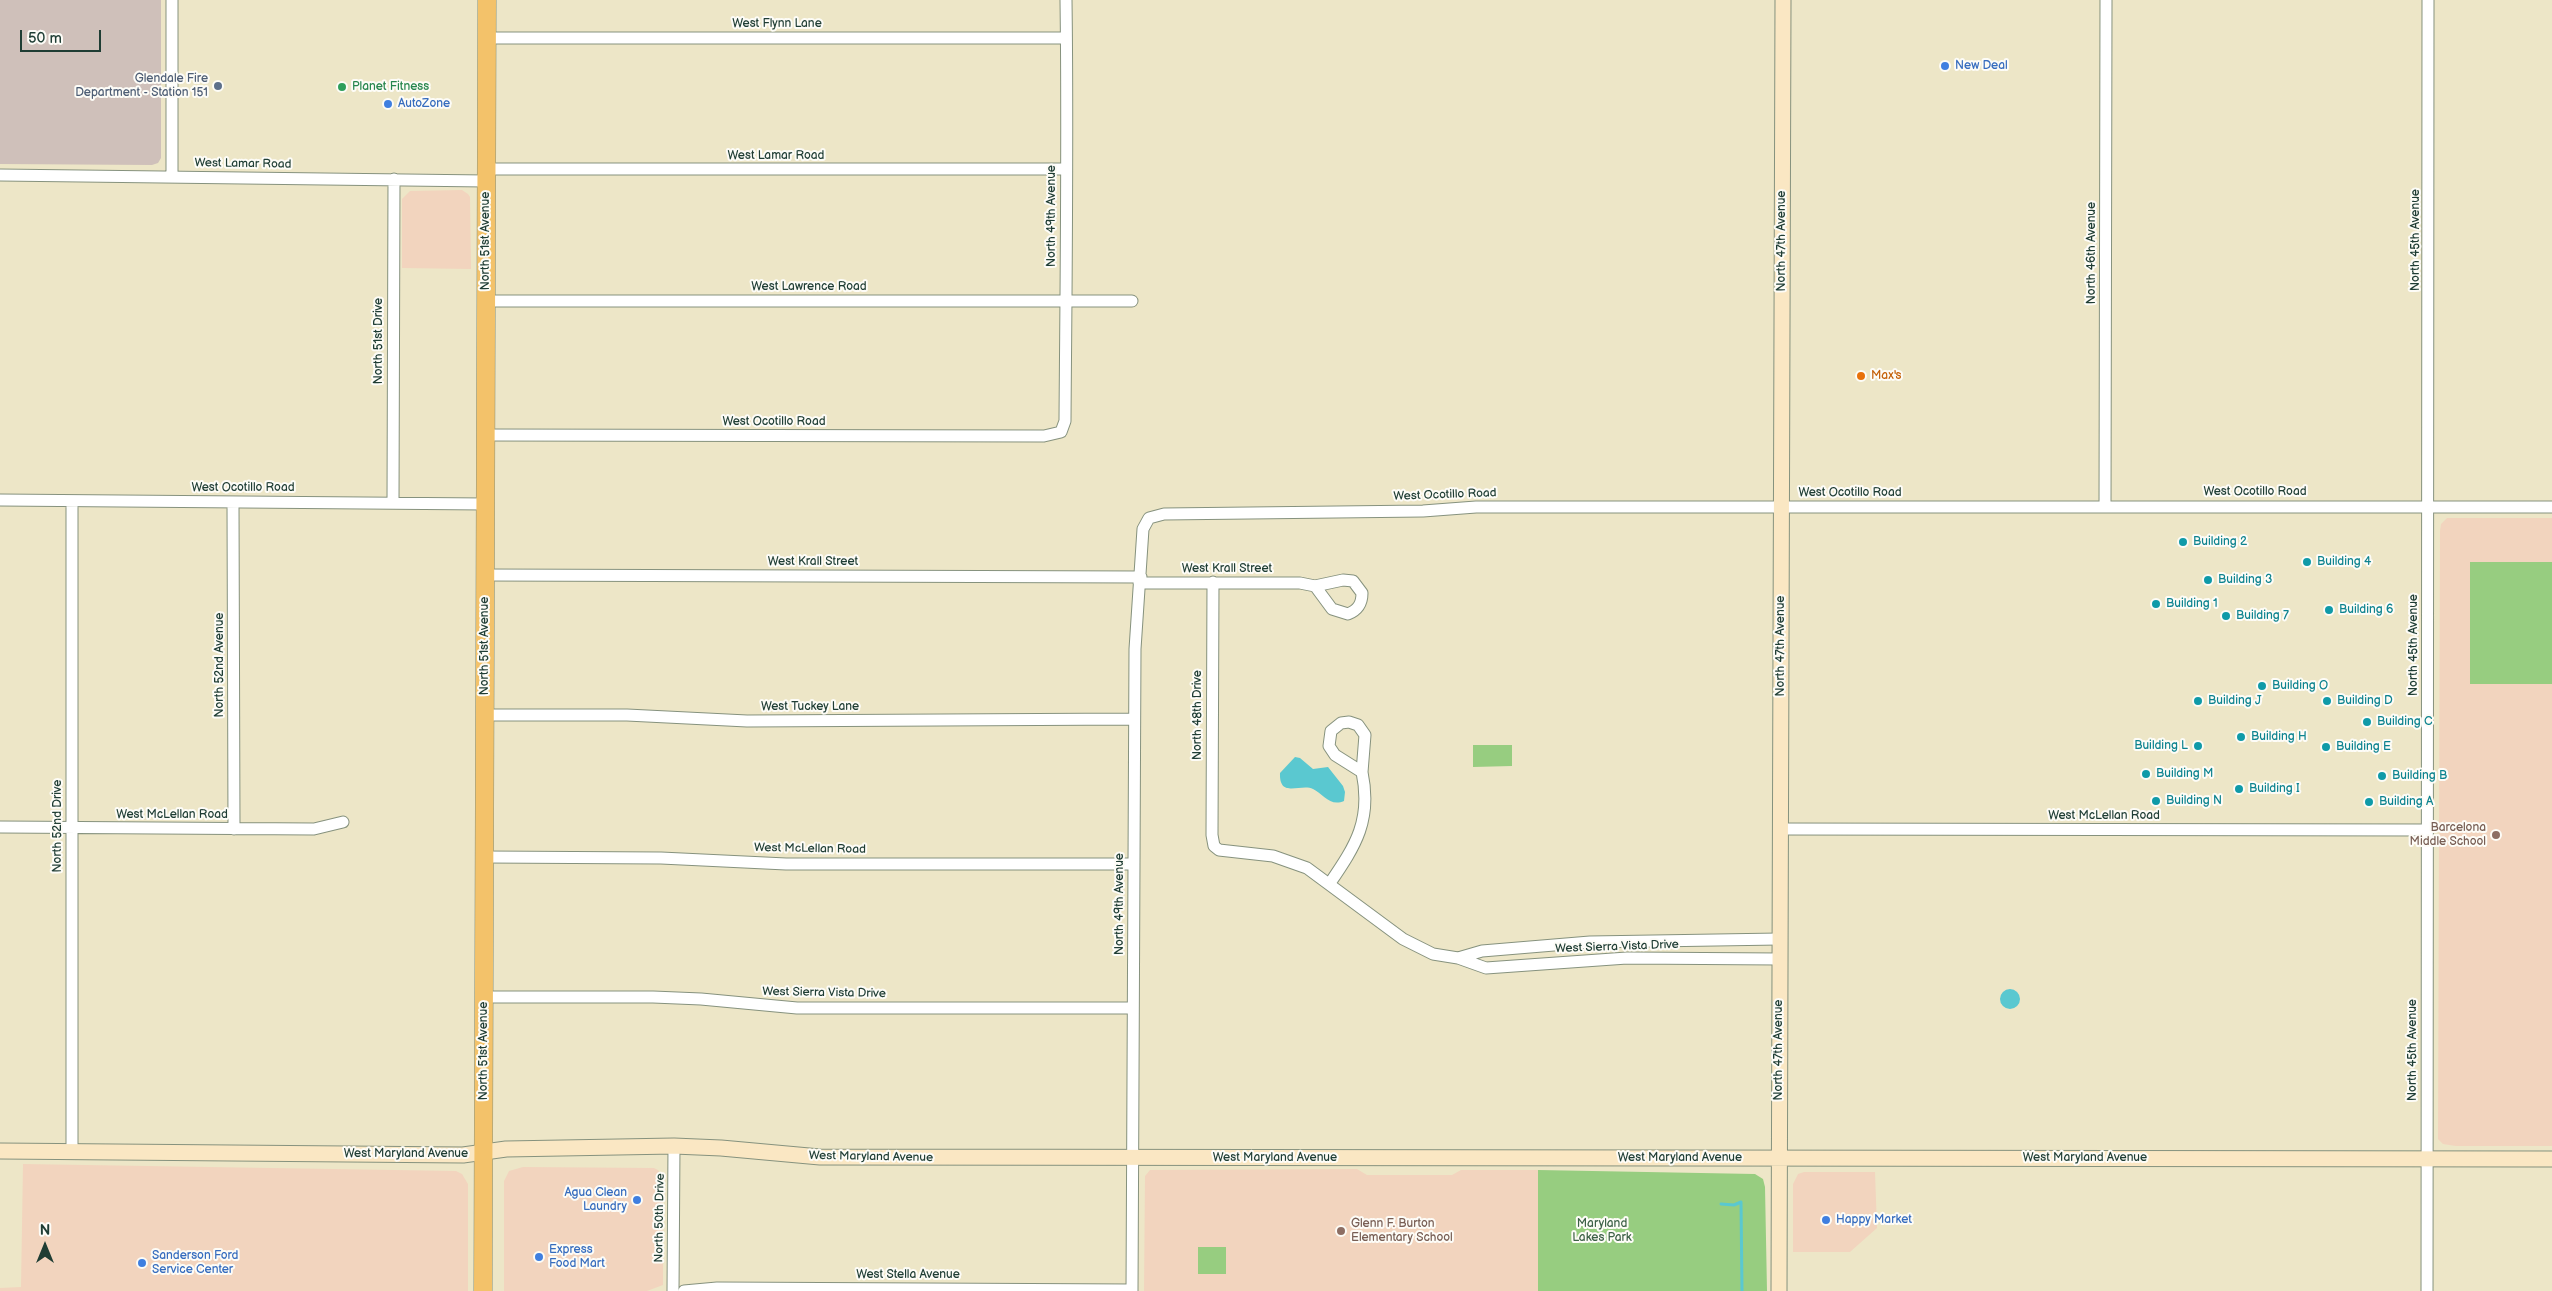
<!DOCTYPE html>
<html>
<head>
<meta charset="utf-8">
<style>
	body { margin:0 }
	#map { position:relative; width:2552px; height:1291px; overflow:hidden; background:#ede6c7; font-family:"Balsamiq Sans",sans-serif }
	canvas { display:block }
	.north { position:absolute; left:20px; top:1221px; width:50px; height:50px; -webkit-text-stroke:4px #fdfcf7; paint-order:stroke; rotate:0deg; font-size:14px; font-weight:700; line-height:20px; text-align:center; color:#1f3d34 }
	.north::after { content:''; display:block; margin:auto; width:18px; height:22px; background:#1f3d34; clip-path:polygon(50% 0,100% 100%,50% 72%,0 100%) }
	.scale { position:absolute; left:20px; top:30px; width:81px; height:22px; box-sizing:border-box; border:2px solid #1f3d34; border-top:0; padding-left:6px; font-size:15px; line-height:18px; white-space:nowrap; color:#1f3d34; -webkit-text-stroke:4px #fdfcf7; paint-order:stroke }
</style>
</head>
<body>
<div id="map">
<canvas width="2552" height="1291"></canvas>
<div class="north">N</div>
<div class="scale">50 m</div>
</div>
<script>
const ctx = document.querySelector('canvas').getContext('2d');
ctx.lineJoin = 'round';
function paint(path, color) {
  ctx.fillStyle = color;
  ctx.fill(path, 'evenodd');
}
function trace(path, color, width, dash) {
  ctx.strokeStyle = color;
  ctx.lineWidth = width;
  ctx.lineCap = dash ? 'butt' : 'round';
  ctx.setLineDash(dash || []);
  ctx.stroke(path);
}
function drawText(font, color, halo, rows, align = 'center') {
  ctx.font = font + ' "Balsamiq Sans",sans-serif';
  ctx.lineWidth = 4;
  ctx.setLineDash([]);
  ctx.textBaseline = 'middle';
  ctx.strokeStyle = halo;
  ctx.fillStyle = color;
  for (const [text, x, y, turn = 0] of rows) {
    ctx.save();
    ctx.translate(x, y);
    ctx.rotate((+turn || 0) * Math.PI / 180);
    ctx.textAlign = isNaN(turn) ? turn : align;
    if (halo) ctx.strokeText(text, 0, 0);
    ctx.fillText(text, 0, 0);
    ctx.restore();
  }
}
paint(new Path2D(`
	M410 191 462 190 468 194 470 197 471 269 402 268V199Z
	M2447 518H2552V1146H2456L2443 1144 2438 1139 2440 531 2441 524Z
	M23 1164 456 1171 462 1174 468 1184V1291H0V1288L21 1287Z
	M523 1167 654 1168 658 1170 663 1178V1285L647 1291H504V1181L509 1171Z
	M1357 1169 1367 1175H1452L1461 1170H1538V1291H1144L1145 1176 1150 1170Z
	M1804 1172H1875L1877 1228 1850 1252H1793V1184L1798 1174Z`), '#f2d4be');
paint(new Path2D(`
	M0 0H161V158L158 163 152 165 0 164Z`), '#cfc0ba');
paint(new Path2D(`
	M2470 562H2552V684H2470Z
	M1473 745H1512V766L1473 767Z
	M1538 1170 1755 1174 1763 1179 1765 1187 1767 1291H1538Z
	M1198 1247H1226V1274H1198Z`), '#97cd80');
paint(new Path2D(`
	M1295 757 1300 758 1313 769 1328 767 1343 786 1345 792 1344 801C1330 807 1323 794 1313 789 1301 783 1279 799 1280 773Z
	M2000 999a10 10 0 1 1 20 0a10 10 0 1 1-20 0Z`), '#5ac8d0');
trace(new Path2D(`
	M1721 1204 1734 1205 1741 1202 1742 1291`), '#5ac8d0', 3);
const street = new Path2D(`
	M487 38H1066
	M486 169H1066
	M0 175 486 181
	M172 177V0
	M486 301H1132
	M486 435 1044 436 1061 432 1065 421C1066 281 1068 140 1066 0
	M0 500 485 504
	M72 501V1151
	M233 502 234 829
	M393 503 394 179
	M2105 506 2106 0
	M485 575 1141 577
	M1343 580 1353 581 1362 593C1362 604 1358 610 1348 614L1332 609 1315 586Z
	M1213 582 1212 835 1214 846 1219 850 1273 856 1307 868 1403 939 1433 954 1458 958 1486 968 1627 958 1779 959
	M1139 583H1300L1315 586
	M485 715H627L747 721 1134 719
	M1349 722 1358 725 1365 735 1362 772 1335 755 1329 746 1331 731 1341 723Z
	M0 827 314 829 343 822
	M1780 829 2428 830
	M485 857 661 858 786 864H1134
	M1330 883C1356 845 1372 820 1362 772
	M1458 958 1482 951 1590 942 1779 939
	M484 997H653L701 999 797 1008H1133
	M673 1291 674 1146
	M684 1291 717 1288 1132 1290
	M1132 1291 1135 649 1143 529 1149 518 1164 514 1423 511 1476 507H2552
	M2427 1291 2428 0`);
const secondary = new Path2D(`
	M0 1151 463 1155 506 1149 674 1146 721 1148 820 1157 2552 1159
	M1779 1291 1783 0`);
const primary = new Path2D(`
	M483 1291 487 0`);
trace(street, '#86927e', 13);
trace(secondary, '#86927e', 17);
trace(primary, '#86927e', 19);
trace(street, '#fff', 11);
trace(secondary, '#fae7c3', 15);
trace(primary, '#f3c26a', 18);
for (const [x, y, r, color] of [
	[1945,66,5,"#3f7fe0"],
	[218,86,5,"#5c6f8a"],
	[342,87,5,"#2e9e5b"],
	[388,104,5,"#3f7fe0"],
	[1861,376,5,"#e8710a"],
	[2183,542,5,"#0f9aa8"],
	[2307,562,5,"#0f9aa8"],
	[2208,580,5,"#0f9aa8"],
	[2156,604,5,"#0f9aa8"],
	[2329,610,5,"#0f9aa8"],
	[2226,616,5,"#0f9aa8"],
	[2262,686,5,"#0f9aa8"],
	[2198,701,5,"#0f9aa8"],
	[2327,701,5,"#0f9aa8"],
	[2367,722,5,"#0f9aa8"],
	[2241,737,5,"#0f9aa8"],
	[2198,746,5,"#0f9aa8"],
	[2326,747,5,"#0f9aa8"],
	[2146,774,5,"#0f9aa8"],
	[2382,776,5,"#0f9aa8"],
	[2239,789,5,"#0f9aa8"],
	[2156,801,5,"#0f9aa8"],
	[2369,802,5,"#0f9aa8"],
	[2496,835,5,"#8d6e63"],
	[637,1200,5,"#3f7fe0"],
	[1826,1220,5,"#3f7fe0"],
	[1341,1231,5,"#8d6e63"],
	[539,1257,5,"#3f7fe0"],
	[142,1263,5,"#3f7fe0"]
]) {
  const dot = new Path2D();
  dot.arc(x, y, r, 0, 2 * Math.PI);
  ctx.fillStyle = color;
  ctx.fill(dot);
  trace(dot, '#fdfcf7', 2);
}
drawText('12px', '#1f3d34', '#fdfcf7', [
	["West Flynn Lane",777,24],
	["West Lamar Road",776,156],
	["West Lamar Road",243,164,1],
	["North 49th Avenue",1052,216,-90],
	["North 45th Avenue",2416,240,-90],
	["North 51st Avenue",486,241,-90],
	["North 47th Avenue",1782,241,-90],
	["North 46th Avenue",2092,253,-90],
	["West Lawrence Road",809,287],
	["North 51st Drive",379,341,-90],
	["West Ocotillo Road",774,422],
	["West Ocotillo Road",243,488],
	["West Ocotillo Road",2255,492],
	["West Ocotillo Road",1850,493],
	["West Ocotillo Road",1445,495,-2],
	["West Krall Street",813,562],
	["West Krall Street",1227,569],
	["North 45th Avenue",2414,645,-90],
	["North 51st Avenue",485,646,-90],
	["North 47th Avenue",1781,646,-90],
	["North 52nd Avenue",220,665,-90],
	["West Tuckey Lane",810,707],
	["North 48th Drive",1198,715,-90],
	["West McLellan Road",172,815],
	["West McLellan Road",2104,816],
	["North 52nd Drive",58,826,-90],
	["West McLellan Road",810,849,1],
	["North 49th Avenue",1120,904,-90],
	["West Sierra Vista Drive",1617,947,-2],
	["West Sierra Vista Drive",824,993,1],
	["North 47th Avenue",1779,1050,-90],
	["North 45th Avenue",2413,1050,-90],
	["North 51st Avenue",484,1051,-90],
	["West Maryland Avenue",406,1154],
	["West Maryland Avenue",871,1157,1],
	["West Maryland Avenue",1275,1158],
	["West Maryland Avenue",1680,1158],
	["West Maryland Avenue",2085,1158],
	["North 50th Drive",660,1218,-89],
	["West Stella Avenue",908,1275]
]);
drawText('12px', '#366cbe', '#fdfcf7', [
	["New Deal",1955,66],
	["AutoZone",398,104],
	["Agua Clean",627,1193,"right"],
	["Laundry",627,1207,"right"],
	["Happy Market",1836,1220],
	["Express",549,1250],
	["Food Mart",549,1264],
	["Sanderson Ford",152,1256],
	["Service Center",152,1270]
], 'left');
drawText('12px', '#4e5e75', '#fdfcf7', [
	["Glendale Fire",208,79],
	["Department - Station 151",208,93]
], 'right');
drawText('12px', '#27864d', '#fdfcf7', [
	["Planet Fitness",352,87]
], 'left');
drawText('12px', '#c56008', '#fdfcf7', [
	["Max's",1871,376]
], 'left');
drawText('12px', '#0d838f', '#fdfcf7', [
	["Building 2",2193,542],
	["Building 4",2317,562],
	["Building 3",2218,580],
	["Building 1",2166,604],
	["Building 6",2339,610],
	["Building 7",2236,616],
	["Building O",2272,686],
	["Building J",2208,701],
	["Building D",2337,701],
	["Building C",2377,722],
	["Building H",2251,737],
	["Building L",2188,746,"right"],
	["Building E",2336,747],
	["Building M",2156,774],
	["Building B",2392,776],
	["Building I",2249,789],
	["Building N",2166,801],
	["Building A",2379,802]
], 'left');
drawText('12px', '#785e54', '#fdfcf7', [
	["Barcelona",2486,828],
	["Middle School",2486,842],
	["Glenn F. Burton",1351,1224,"left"],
	["Elementary School",1351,1238,"left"]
], 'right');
drawText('12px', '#3d6147', '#fdfcf7', [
	["Maryland",1602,1224],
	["Lakes Park",1602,1238]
]);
</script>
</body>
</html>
